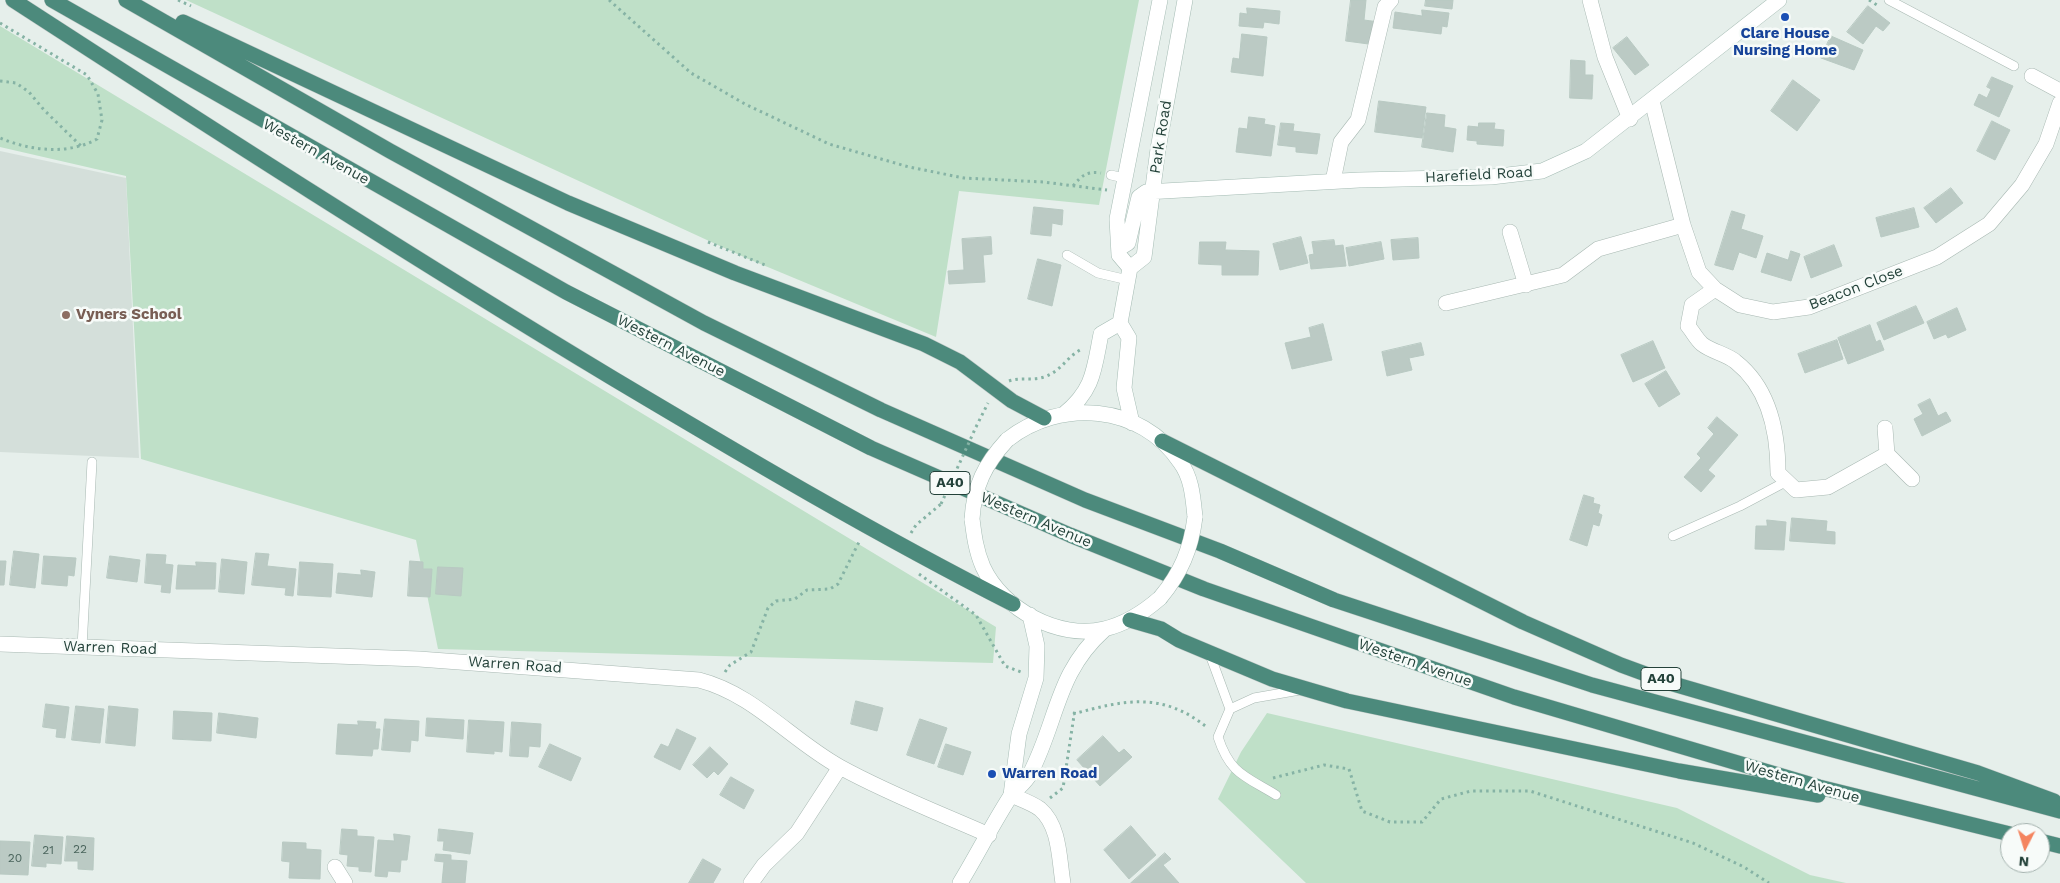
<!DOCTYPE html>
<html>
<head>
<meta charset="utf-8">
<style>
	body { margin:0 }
	#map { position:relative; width:2060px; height:883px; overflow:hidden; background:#e6efeb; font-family:"Work Sans",sans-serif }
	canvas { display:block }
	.north { position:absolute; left:2000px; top:823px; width:50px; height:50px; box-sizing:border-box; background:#f7fbf9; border:1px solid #a3b1ad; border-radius:50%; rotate:185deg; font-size:14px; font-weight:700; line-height:20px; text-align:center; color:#24423a }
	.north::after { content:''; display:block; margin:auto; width:18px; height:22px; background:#f4845f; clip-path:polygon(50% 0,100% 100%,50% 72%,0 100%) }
</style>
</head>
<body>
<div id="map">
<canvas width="2060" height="883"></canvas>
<div class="north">N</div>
</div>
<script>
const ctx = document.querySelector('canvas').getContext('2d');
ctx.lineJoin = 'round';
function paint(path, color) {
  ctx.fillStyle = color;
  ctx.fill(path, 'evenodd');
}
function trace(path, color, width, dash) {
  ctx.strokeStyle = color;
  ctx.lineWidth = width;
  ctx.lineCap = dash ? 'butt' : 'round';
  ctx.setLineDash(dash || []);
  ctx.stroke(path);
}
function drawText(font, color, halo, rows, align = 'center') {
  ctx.font = font + ' "Work Sans",sans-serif';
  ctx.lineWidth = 5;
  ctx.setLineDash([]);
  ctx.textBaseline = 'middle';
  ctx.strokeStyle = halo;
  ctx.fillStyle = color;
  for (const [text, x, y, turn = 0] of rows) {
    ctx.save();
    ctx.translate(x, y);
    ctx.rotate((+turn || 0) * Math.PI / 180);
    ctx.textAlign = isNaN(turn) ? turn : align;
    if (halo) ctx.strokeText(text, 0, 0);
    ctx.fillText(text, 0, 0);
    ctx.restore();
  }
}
paint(new Path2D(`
	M0 151 126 178 139 458 0 452Z`), '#d4dfda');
paint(new Path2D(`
	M186 0H1139L1099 205 959 191 936 337 746 258Z
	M0 26 996 627 993 663 438 649 416 540 141 459 126 176 0 147Z
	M1267 713 1677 808 1810 875 1846 883H1306L1218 799 1241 752Z`), '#bfe0c8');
const building = new Path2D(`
	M1351 0H1366L1364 20 1379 22 1376 45 1346 41Z
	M1426 0H1453L1452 9 1425 6Z
	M1868 6 1890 23 1883 31 1876 26 1863 44 1847 32Z
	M1247 8 1280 11 1279 24 1264 22 1263 28 1239 26 1240 13 1247 14Z
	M1422 10 1449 13 1447 27 1442 26 1441 34 1393 28 1395 12 1422 16Z
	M1242 34 1267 37 1263 76 1231 72 1233 58 1239 59Z
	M1831 36 1863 50 1854 70 1821 58Z
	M1627 37 1649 65 1635 75 1613 48Z
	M1571 60 1585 61V75H1593L1592 99 1570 98Z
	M1992 77 2013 86 1999 117 1974 105 1979 94 1987 98 1991 89 1987 87Z
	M1793 80 1820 100 1797 131 1771 111Z
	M1379 101 1426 107 1422 138 1375 132Z
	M1427 113 1445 115 1444 127 1456 129 1453 152 1422 147Z
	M1249 117 1265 119 1264 124 1275 126 1271 156 1236 152 1239 128 1247 129Z
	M1992 121 2010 130 1995 160 1977 151Z
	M1281 123 1294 124 1293 131 1320 134 1317 154 1296 152V147L1278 145Z
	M1479 123H1495L1494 129 1504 130 1503 146 1477 144V141L1467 140 1468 126 1478 127Z
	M1951 188 1963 203 1936 223 1924 208Z
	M1034 207 1063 210 1062 225 1052 223 1051 236 1031 234Z
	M1914 208 1919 227 1881 237 1876 218Z
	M1732 211 1745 215 1741 229 1763 236 1756 258 1739 252 1733 270 1715 265Z
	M991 237 992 254 983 255 985 282 949 284 948 271 964 270 962 239Z
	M1301 237 1308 263 1280 270 1273 244Z
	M1418 238 1419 258 1393 260 1391 240Z
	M1334 240 1335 246 1343 245 1346 266 1311 269 1309 255 1314 254 1312 242Z
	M1200 242H1226L1225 250 1259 251 1258 275H1222V265L1199 264Z
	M1381 242 1384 259 1349 266 1346 248Z
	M1834 245 1842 266 1811 278 1804 257Z
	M1791 251 1800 254 1791 281 1761 272 1767 253 1788 260Z
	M1038 259 1061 265 1052 306 1028 299Z
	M1916 306 1924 323 1884 340 1877 323Z
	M1957 308 1966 330 1948 338 1946 334 1934 339 1927 322Z
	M1323 324 1332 360 1292 369 1285 343 1311 337 1309 328Z
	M1870 325 1876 342 1880 340 1884 350 1848 364 1838 338Z
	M1837 340 1843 359 1805 373 1798 354Z
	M1653 341 1665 368 1633 382 1621 355Z
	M1421 343 1424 355 1409 358 1412 370 1387 376 1382 352Z
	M1666 371 1680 394 1659 407 1645 384Z
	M1930 399 1938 416 1946 412 1951 421 1922 436 1914 419 1923 414 1918 405Z
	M1717 417 1738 435 1708 470 1715 476 1701 492 1684 477 1701 458 1697 454 1714 434 1708 428Z
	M1584 495 1594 498 1593 503 1600 505 1598 513 1602 515 1599 526 1593 524 1587 546 1570 540Z
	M1792 518 1827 521 1826 531 1835 532V544L1790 541Z
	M1767 520 1786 522 1784 550 1755 549 1756 526H1767Z
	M14 551 39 554 35 588 10 585Z
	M256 553 269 554 267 566 296 569 293 596 285 595 286 588 252 585Z
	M147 554 166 555 165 564 173 565 170 593 161 592 162 585 145 583Z
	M44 556 76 558 74 576 68 575 67 586 42 584Z
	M110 556 140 560 137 582 107 578Z
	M222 559 247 562 244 594 219 592Z
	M0 561H6L4 585H0Z
	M410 561 423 562V569H432L430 597 408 596Z
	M196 562 216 563 215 589H176L178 565 196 566Z
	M300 562 333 564 331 597 298 595Z
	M438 567 463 568 461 596 436 594Z
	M361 570 375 572 372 597 336 593 338 573 361 575Z
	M856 701 883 708 877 731 851 724Z
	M46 704 69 707 65 738 56 737 57 729 43 727Z
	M76 706 104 709 100 743 72 740Z
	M109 706 138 709 135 746 106 743Z
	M174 711 212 713 211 741 173 739Z
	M219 713 258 718 256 738 217 733Z
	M427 718 464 720 463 739 426 736Z
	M385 719 419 721 418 741 411 740 410 752 382 750Z
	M920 719 947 728 934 764 907 755Z
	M469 720 504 722 502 752 494 751V754L467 752Z
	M358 721 376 722 375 729H380L378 749H373L372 756 336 754 338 724 358 725Z
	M512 722 541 724 540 747 529 746 528 757 510 756Z
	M677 729 696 738 680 770 654 757 661 744 668 747Z
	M1103 736 1119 753 1124 749 1132 757 1100 786 1077 760Z
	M550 744 581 758 571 781 539 767Z
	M946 744 971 752 963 775 938 767Z
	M710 747 728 764 718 775 714 771 707 778 693 765Z
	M731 777 754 790 744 809 720 795Z
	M1131 826 1156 855 1129 879 1104 850Z
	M342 829 357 830V836L374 837 371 872 359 871V867L347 866 348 855 340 854Z
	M439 829 473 833 470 854 443 850 444 841H438Z
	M394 834 410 836 407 860H401L400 872 388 871 387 877 375 876 378 840 394 841Z
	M35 835 63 837 61 864 46 863V867L32 866Z
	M67 836 94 838 93 870 78 869V861H65Z
	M0 841 30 842 28 875 0 874Z
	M283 842 306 843V849L321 850 320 879 289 878 290 862 282 861Z
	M1165 853 1171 859 1163 865 1179 883H1131Z
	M436 854 451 855V860L467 861 465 883H442L444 862 435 861Z
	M703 859 721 869 713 883H689Z`);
paint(building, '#bbcac4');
trace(building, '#b8c9c2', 1);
const service = new Path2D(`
	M1889 0 2014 66
	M1111 175 1124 178
	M1067 255 1098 273 1128 280
	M1673 536 1740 506 1787 481
	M82 647 92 462
	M1209 652 1230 709
	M1276 795C1245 776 1230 774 1218 737L1230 709 1254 698 1300 690`);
const minor = new Path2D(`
	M1590 0 1605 57 1630 119
	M2032 76 2060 91
	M1652 101 1683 225 1699 272 1715 289 1740 305 1773 312 1809 307 1937 257 1989 224 2022 185 2046 144 2060 103
	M1333 181 1341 142 1358 120 1385 7 1391 0
	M1510 232 1526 285
	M1715 289 1692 305 1688 326C1693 332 1697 340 1702 344 1712 352 1727 354 1736 362 1770 389 1778 432 1778 473L1796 490 1828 487 1887 454
	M1446 303 1563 275 1598 249 1683 225
	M1885 428 1887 454 1912 479
	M0 644 419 659 699 680C754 694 791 740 840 767 887 793 939 813 989 835
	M1011 795C1020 799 1032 803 1040 809 1060 826 1059 859 1063 883
	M335 867 345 883
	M751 883 764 865 797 833 840 767`);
const secondary = new Path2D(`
	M1120 248 1128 243 1139 197 1146 192 1359 180 1491 177 1542 171 1586 151 1779 0
	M1130 268 1119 255 1117 219 1160 0
	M1064 414C1094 390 1094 369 1101 334L1120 323
	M1132 423 1124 388 1129 338 1120 323 1130 268 1144 257 1158 149 1185 0
	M1007 440C1060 398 1141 404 1180 462 1192 478 1193 498 1195 517
	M972 519C974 535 976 551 983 567 1002 609 1059 640 1104 629 1126 624 1144 612 1160 598
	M1011 795 1019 734 1036 678 1037 646 1030 615
	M960 883C977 855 992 825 1010 797 1016 789 1025 783 1030 774 1058 720 1056 673 1104 630`);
const trunk = new Path2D(`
	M13 0C212 129 411 257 614 379 745 457 877 535 1013 604
	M52 0 566 292 871 448 1070 535 1204 589 1514 697 1819 787 2010 834
	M126 0 390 151 704 323 881 410 1085 500 1220 551 1334 600 1592 685 2060 811
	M183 22 568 203 735 273 924 344 960 362 1012 401 1044 418
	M1162 441 1523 622 1621 665 1670 683 1978 773 2054 801
	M1130 620 1161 629 1179 640 1272 679 1347 701 1679 771 1818 795
	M2040 841 2060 846`);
trace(service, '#a8b8b2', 10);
trace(minor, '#a8b8b2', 16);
trace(secondary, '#a4bbb3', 16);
trace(trunk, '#c2cac8', 16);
trace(new Path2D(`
	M178 0 191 6
	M609 0 691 73 745 104 829 144 909 167 964 178 1043 182 1107 190
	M1869 0 1877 5
	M0 23 87 75 98 94 102 120 97 139C68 155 31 151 0 138
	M0 81 16 83 29 92 44 110 82 147
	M1073 186C1082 175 1087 171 1101 173
	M708 242 765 265
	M1009 381C1020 377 1033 381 1044 377 1062 371 1067 356 1082 349
	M976 427 988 403
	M911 533 916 525 941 504
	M919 574 976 615 1005 666 1021 672
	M725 672 730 665 751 652 768 608 776 601 795 599 807 590 830 589 838 584 860 540
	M1073 714C1125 700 1162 691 1208 728
	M1273 778 1324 765 1349 769 1362 811 1390 822H1422L1441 799 1471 791H1530L1693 843 1744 867 1769 883
	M1050 798 1063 788 1075 709`), '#86b3a5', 3, [2.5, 4]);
trace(service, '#fff', 9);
trace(minor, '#fff', 15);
trace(secondary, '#fff', 15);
trace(trunk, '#4c8a7c', 15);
const secondaryBridge = new Path2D(`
	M972 519C974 486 985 464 1007 440
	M1160 598C1181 573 1191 549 1195 517`);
trace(secondaryBridge, '#a4bbb3', 16, []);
trace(new Path2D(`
	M941 504 976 427`), '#86b3a5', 3, [2.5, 4]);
trace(secondaryBridge, '#fff', 15);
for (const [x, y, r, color] of [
	[1785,17,5,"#1a4fb4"],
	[66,315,5,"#8d6e63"],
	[992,774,5,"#1a4fb4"]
]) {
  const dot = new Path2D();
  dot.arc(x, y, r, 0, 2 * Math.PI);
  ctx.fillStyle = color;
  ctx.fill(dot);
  trace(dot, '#f7fbf9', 2);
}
drawText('12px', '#4a645c', null, [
	["22",80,849],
	["21",48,850],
	["20",15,858]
]);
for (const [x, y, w] of [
	[950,483,40],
	[1661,679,40]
]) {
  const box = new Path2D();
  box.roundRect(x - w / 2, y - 11.5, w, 23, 4);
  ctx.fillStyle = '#f7fbf9';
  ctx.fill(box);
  trace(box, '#24423a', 1);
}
drawText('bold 14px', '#24423a', null, [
	["A40",950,483],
	["A40",1661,679]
]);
drawText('bold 15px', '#164399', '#f7fbf9', [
	["Clare House",1785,34],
	["Nursing Home",1785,51],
	["Warren Road",1002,774,"left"]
]);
drawText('15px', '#24423a', '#f7fbf9', [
	["Park Road",1161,137,-81],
	["Western Avenue",316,152,29],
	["Harefield Road",1479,175,-3],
	["Beacon Close",1856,288,-21],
	["Western Avenue",671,346,27],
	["Western Avenue",1036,520,23],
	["Warren Road",110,648,2],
	["Western Avenue",1415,663,19],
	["Warren Road",515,665,4],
	["Western Avenue",1802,782,16]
]);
drawText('bold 15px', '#785e54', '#f7fbf9', [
	["Vyners School",76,315]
], 'left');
</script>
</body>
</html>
